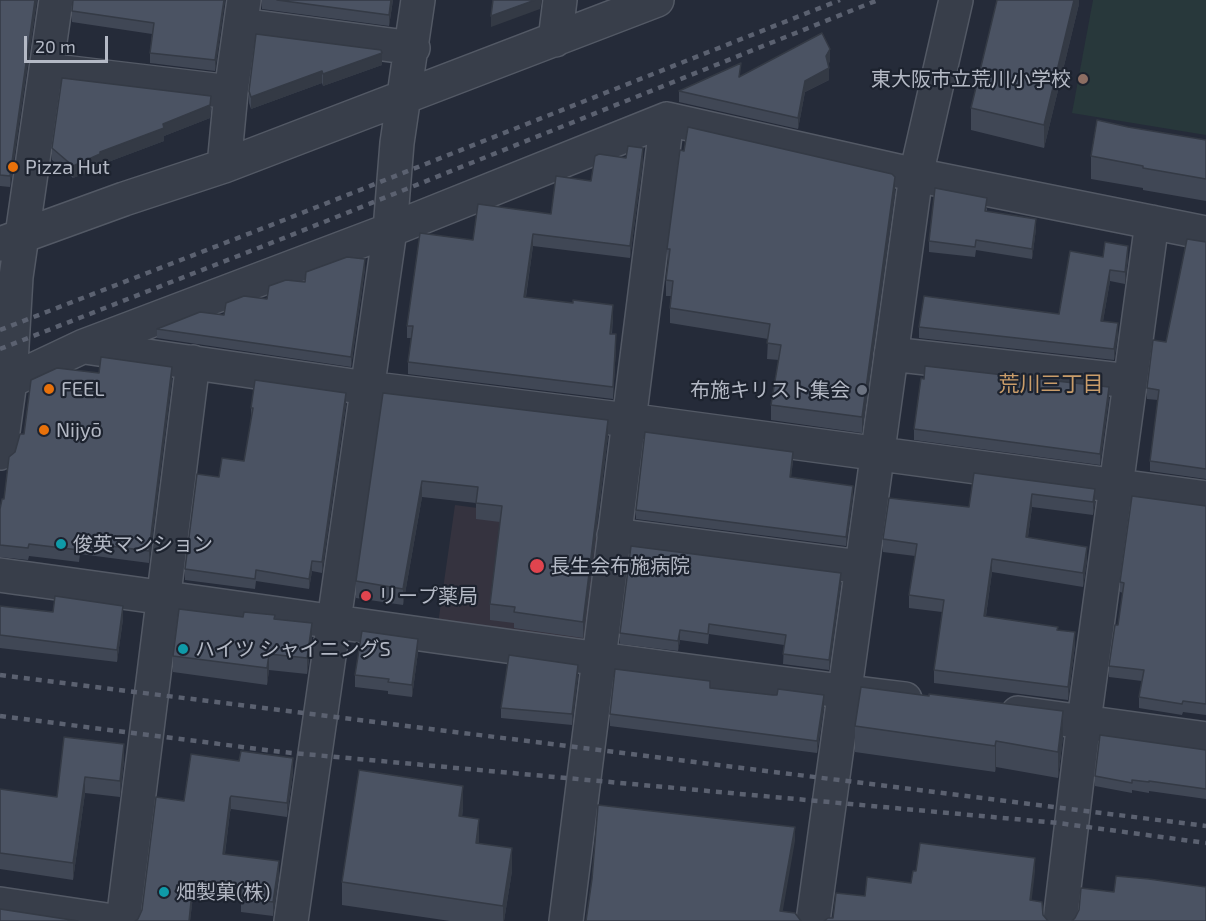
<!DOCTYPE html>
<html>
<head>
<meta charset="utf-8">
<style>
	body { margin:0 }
	#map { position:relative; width:1206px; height:921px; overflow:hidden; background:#252b39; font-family:"Exo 2",sans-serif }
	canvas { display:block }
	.scale { position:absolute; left:24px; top:36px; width:84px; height:27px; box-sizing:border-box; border:3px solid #b4b9c5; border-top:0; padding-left:8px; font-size:18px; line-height:21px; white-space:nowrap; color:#b4b9c5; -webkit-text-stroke:4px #1d232f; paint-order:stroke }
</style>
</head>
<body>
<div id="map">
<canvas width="1206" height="921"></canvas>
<div class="scale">20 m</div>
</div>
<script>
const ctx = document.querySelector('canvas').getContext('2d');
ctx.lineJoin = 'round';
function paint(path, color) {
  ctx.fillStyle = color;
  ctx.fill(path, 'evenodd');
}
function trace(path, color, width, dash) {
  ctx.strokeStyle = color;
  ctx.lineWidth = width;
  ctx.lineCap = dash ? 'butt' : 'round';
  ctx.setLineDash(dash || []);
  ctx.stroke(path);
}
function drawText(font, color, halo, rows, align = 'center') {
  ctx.font = font + ' "Exo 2","Noto Sans JP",sans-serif';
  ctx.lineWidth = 4.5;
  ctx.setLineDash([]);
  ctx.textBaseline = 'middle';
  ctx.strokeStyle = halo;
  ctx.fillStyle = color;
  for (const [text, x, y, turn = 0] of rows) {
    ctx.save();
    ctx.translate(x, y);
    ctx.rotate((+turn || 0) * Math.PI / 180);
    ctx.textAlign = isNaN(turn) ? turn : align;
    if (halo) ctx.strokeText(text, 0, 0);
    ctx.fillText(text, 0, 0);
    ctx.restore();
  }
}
paint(new Path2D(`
	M455 505 599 524 583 644 438 624Z`), '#35333f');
paint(new Path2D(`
	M1093 0H1206V135L1072 113Z`), '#28383b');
const minor = new Path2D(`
	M241 25 413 48
	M555 40 560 0
	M46 70 231 92 244 0
	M224 166 231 92
	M0 244 124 199 224 166 657 0
	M85 347 367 388 628 420 1206 498
	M891 354 1130 381
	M10 381 84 346 390 230 667 119 916 175 1206 233
	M0 453 10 381 16 277 56 0
	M614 535 861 567
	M0 575C302 616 602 662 905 699
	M1018 713 1206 739
	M0 904 113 921
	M123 921 193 362
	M291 921 390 230 397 143 418 0
	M566 921C601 654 632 386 667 119
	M813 921 916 175 956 0
	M1060 921 1084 721 1152 222`);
trace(minor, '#535965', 36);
trace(minor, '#383e4a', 33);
trace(new Path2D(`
	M0 330 279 222 840 0
	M0 349 289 236 878 0
	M0 675 1206 826
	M0 716 282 752 1058 823 1206 843`), '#5b6170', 4.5, [6, 6]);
paint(new Path2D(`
	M0 0H37L10 187 0 186Z
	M225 0 215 71 150 63V53L152 34 72 22V11Z
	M262 0H393L389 26 262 9Z
	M1079 0V4L1044 148 971 130V108Z
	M256 34 382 65 323 86 322 83 251 109 249 103V91Z
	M830 61 828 65 829 80 805 92 798 129 679 102V91Z
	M211 108 210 118 164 136V141L100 165V167L73 178 52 160V148Z
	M1128 127 1206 140V201L1143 190V188L1091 179V156Z
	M643 161 630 258 533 246 526 297 613 317 612 334 616 346 613 399 408 374V362L411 338H407V326L473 240 551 214 591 181Z
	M895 192 862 433 771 420V405L779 360 767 359 768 339 670 323V308L671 296H666V280L668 264 667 249Z
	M987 208V212L1036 229 1032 259 976 250 975 257 929 252V241Z
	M1206 242V479L1150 471V461L1158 400 1147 399V388L1166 342Z
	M1103 257 1128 258 1125 284 1110 281 1103 321 1118 335 1114 360 919 338V327L1059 314Z
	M365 269 351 367 157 338V329L224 315 267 299 305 282Z
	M99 373 172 379 149 563 80 554 79 562 29 556 28 560 0 557V509L4 499 15 452 24 434Z
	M383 393 608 436 583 638 514 628V623L490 620V604L500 522 476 519V503L422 497 403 605 356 598V581Z
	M1109 398 1100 465 914 440V429Z
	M346 404 322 573 312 571 309 589 256 581 255 589 185 580V569L219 477 244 461 251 419V408Z
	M793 461 791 477 853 495 846 546 636 519V510Z
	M974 473 1095 502 1093 515 1032 507 1028 537 1087 560 1083 587 992 572 986 616 1058 630 1075 645 1068 700 934 683V670L942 612 909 608V595L915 556 883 552V539L969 507Z
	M1204 506H1206V715L1183 712 1182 715 1139 708V697L1142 681 1109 677V666L1118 625 1123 593 1120 592V582Z
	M841 583 829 670 783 664 784 645 709 634 708 644 680 640 678 651 620 644V633Z
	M0 606 123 619 117 662 0 648Z
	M243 617 275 619 312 639 307 674 269 670 267 685 173 672V656Z
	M418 652 412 697 388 694V691L355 687V675Z
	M578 676 572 725 501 718V708Z
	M710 688 824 707 817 753 610 726V714Z
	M855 726 1063 737 1058 778 996 767 995 772 855 752Z
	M64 737 124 760 120 797 85 793 73 880 0 869V789L57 797Z
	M1206 750V799L1149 791V793L1132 790V793L1095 786V776Z
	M293 772 287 817 231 809 230 812 225 854 279 875 273 916 241 912V901L193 896 190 921H135L138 919 184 801Z
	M463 808 462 817 479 843 512 871 504 921H450L342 905V882Z`), '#404755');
paint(new Path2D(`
	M35 0H37L10 187V176Z
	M224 0H225L215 71V60Z
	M391 0H393L389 26V15Z
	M535 0H542L540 9 491 27V16Z
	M1074 0H1079V4L1044 148V125Z
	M830 49V61L826 68V56Z
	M382 53V65L323 86V74Z
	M829 68V80L805 92 798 129V118L805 81Z
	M322 71V83L251 109V97Z
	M211 96 210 118 164 136V141L100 165V167L73 178V166L100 152 163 124Z
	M643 148V161L630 258V246Z
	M895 177V192L862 433V417Z
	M1036 219V229L1032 259V249Z
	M533 234V246L524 309V297Z
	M1128 246V258L1125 284V272Z
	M365 259V269L351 367V357Z
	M1110 270V281L1101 333V321Z
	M613 305V317L610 346V334Z
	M1118 323V335L1114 360V349Z
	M616 334V346L613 399V387Z
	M172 367V379L149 563V551Z
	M1109 387V398L1100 465V454Z
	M346 393V404L322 573V562Z
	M608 420V436L583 638V622Z
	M793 452V461L790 486V477Z
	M422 481V497L403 605V589Z
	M853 486V495L846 546V537Z
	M1095 489V502L1093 515V502Z
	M1032 494V507L1026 550V537Z
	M1087 547V560L1083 587V573Z
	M992 559V572L984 629V616Z
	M312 561V571L309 589V579Z
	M841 573V583L829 670V660Z
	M123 606V619L117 662V650Z
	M312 623V639L307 674V658Z
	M680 630V640L678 651V641Z
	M1075 632V645L1068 700V687Z
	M418 639V652L412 697V685Z
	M269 654V670L267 685V668Z
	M578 665V676L572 725V714Z
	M824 695V707L817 753V741Z
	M1063 711V737L1058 778V752Z
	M996 741V767L995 772V746Z
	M124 744V760L120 797V781Z
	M293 758V772L287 817V803Z
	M85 777V793L73 880V863Z
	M463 786V808L459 839V816Z
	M231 796V809L230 812 223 868V854L230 798Z
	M479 819V842L476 866V843Z
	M795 827V841L781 921 780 911Z
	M512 848V871L504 921H503V906Z
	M1035 858V872L1030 914V900Z
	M279 861V875L273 916V902Z
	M193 882V896L190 921H189Z`), '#343a45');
const building = new Path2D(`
	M0 0H35L10 176 0 175Z
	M73 0H224L215 60 150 53 154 23 72 11Z
	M277 0H391L389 15Z
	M493 0H535L491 16Z
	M997 0H1074L1044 125 971 108Z
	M822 33 830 49 826 56 829 68 805 81 798 118 679 91 741 63 739 77Z
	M256 34 381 50 382 53 323 74 322 71 251 97 249 91Z
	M62 78 211 96 210 105 163 124 164 128 100 152V154L73 166 52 148Z
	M1097 120 1128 127 1206 140V179L1143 168V166L1091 156Z
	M688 127 892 174 895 177 862 417 771 405 781 345 767 343 770 324 670 308 673 281 666 280 670 249H667L680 150 684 151Z
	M628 146 643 148 630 246 533 234 524 297 573 303V300L613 305 610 334H616L613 387 408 362 413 326H407L420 233 473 240 478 204 551 214 556 176 591 181 595 156 599 154 626 158Z
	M935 188 987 198 985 211 1036 219 1032 249 976 240 975 247 929 241Z
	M1187 239 1206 242V469L1150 461 1159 390 1147 388 1153 340 1166 342Z
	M1105 242 1128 246 1125 272 1110 270 1101 321 1118 323 1114 349 919 327 924 296 1059 314 1070 251 1103 257Z
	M347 257 365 259 351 357 157 329 200 312 224 315 226 303 244 296 267 299 269 286 286 280 305 282 306 272Z
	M101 357 172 367 149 551 80 542 79 550 29 544 28 548 0 545V509L2 499H4L9 457 15 452 20 434H24L31 380 57 368 99 373Z
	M925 366 1109 387 1100 454 914 429 921 378 924 379Z
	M255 380 346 393 322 562 312 561 309 579 256 570 255 579 185 569 197 474 219 477 222 458 244 461 253 408H251Z
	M383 393 608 420 583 622 514 612 515 607 490 604 502 506 476 503 478 487 422 481 403 589 356 581Z
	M645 432 793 452 790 477 853 486 846 537 636 510Z
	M974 473 1095 489 1093 502 1032 494 1026 537 1087 547 1083 573 992 559 984 616 1058 627 1057 630 1075 632 1068 687 934 670 944 600 909 595 917 544 883 539 889 498 969 507Z
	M1132 496 1206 506V704L1183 701 1182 704 1139 697 1144 670 1109 666 1115 625H1118L1124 583 1120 582Z
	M631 546 841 573 829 660 783 654 786 635 709 624 708 634 680 630 678 641 620 633Z
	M55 596 123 606 117 650 0 635V606L53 612Z
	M179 609 243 617 244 612 275 615 274 619 312 623 307 658 269 654 267 668 173 656Z
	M362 631 418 639 412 685 388 682 389 679 355 675Z
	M509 655 578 665 572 714 501 708Z
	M615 669 710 681V688L773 695H777L778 689 824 695 817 741 610 714Z
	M861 687 929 696V694L1063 711 1058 752 996 741 995 746 855 726Z
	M1100 735 1206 750V789L1149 781V782L1132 780V783L1095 776Z
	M64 737 124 744 120 781 85 777 73 863 0 853V789L57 797Z
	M241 751 293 758 287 803 231 796 230 798 223 854 279 861 273 902 241 898 242 887 193 882 189 921H135L138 919 142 910 156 797 184 801 191 754 239 761Z
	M359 770 463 786 459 816 479 819 476 843 512 848 503 906 342 882Z
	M598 805 795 827 780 911 795 913 801 921H586L592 879Z
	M920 843 1035 858 1030 900 1042 902 1043 915 1048 921H824L828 918H833L836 893 865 896 867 877 911 883 913 871H916Z
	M1116 876 1149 879 1206 887V921H1072L1075 918 1079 910 1081 888 1114 892Z
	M0 909 78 921H0Z`);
paint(building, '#4b5363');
trace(building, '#343a45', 1.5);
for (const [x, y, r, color] of [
	[1083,79,6,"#8d6e63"],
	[13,167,6,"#e8710a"],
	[49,389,6,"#e8710a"],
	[862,390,6,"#6b7280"],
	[44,430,6,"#e8710a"],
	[61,544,6,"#0f9aa8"],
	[537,566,8,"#e0444e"],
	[366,596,6,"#e0444e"],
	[183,649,6,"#0f9aa8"],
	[164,892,6,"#0f9aa8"]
]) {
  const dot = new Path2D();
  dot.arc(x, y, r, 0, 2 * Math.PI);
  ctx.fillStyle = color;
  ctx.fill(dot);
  trace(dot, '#1d232f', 2);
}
drawText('20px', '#b4b9c5', '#1d232f', [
	["東大阪市立荒川小学校",1071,79,"right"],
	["Pizza Hut",25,167],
	["FEEL",61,389],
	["布施キリスト集会",850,390,"right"],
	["Nijyō",56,430],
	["俊英マンション",73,544],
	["長生会布施病院",550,566],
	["リープ薬局",378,596],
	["ハイツ シャイニングS",195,649],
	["畑製菓(株)",176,892]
], 'left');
drawText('21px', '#ca9d6a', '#1d232f', [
	["荒川三丁目",1051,384]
]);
</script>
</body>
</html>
